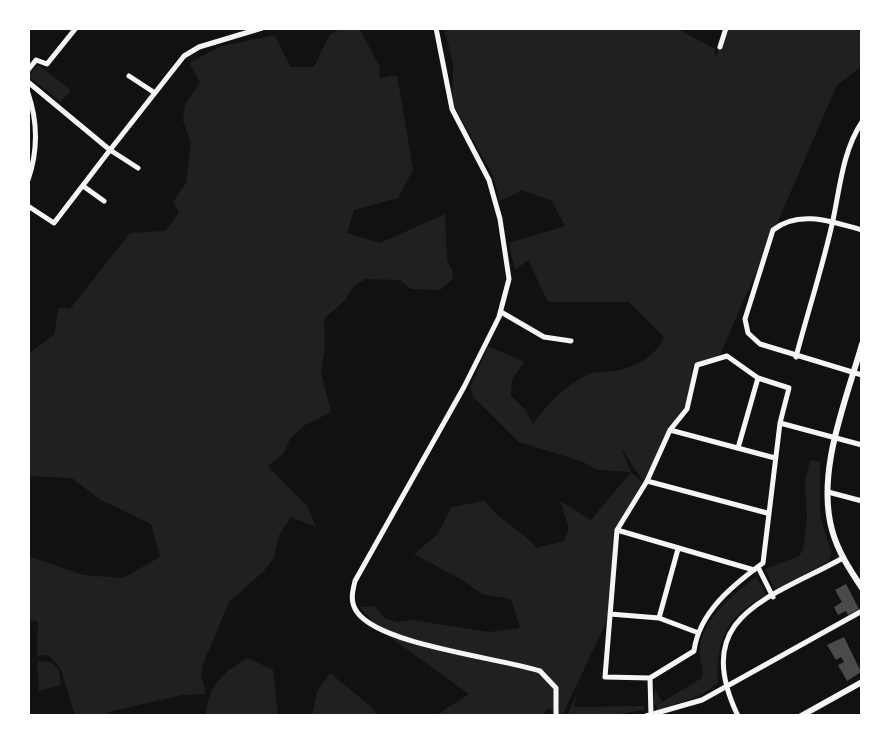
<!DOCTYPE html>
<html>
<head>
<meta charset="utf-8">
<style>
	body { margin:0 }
	#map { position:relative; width:890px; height:744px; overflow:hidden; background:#111; font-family:Rubik,sans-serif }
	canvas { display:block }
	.frame { position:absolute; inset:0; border:30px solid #fff; pointer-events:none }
</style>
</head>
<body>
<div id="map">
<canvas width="890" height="744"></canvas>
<div class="frame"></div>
</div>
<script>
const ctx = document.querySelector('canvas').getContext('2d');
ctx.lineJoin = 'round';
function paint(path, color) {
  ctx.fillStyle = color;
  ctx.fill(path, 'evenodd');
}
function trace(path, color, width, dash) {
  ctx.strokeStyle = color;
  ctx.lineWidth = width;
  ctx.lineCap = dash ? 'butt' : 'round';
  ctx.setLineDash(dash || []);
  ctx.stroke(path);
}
paint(new Path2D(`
	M341 28H359L379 65 380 78 397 75 413 170 398 198 354 210 347 233 380 243 445 214 447 261 453 271 452 280 440 290 411 289 400 280 365 279 353 287 346 299 324 319 325 348 321 372 331 412 305 425 290 439 284 453 268 466 307 506 316 527 291 517 279 535 274 558 263 572 229 602 203 664 201 675 206 694 182 695 109 712V716H75L61 670 49 655 37 656 38 622 28 619V556L83 575 123 578 160 557 151 524 99 499 72 478 28 476V354L54 335 59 307 70 309 130 233 165 231 179 213 173 202 186 183 191 143 183 121 185 105 200 82 189 63 222 46 275 35 290 67H314L330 34Z
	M444 28H676L715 49V58L727 28H862V66L837 85 720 355 693 366 687 409 665 441 645 484 621 448 631 472 642 482 614 532 610 614 562 716 548 708 543 716H435L469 694 380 630 360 607 374 606 386 619 398 622 412 620 489 632 520 628 511 599 482 594 462 580 414 554 438 534 451 507 485 501C500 522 521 529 536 548L564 541 569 528 560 501 591 520 631 472 598 470 581 461 519 442 474 398 470 388 488 346 524 362 512 379 511 396 525 409 533 424C548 403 566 384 590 374 595 371 601 373 606 372 630 370 655 359 664 337L629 302H548L528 260 515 270 509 243 565 226 552 201 522 190 500 201 493 176 452 102 453 63Z
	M38 65 71 90 61 102 28 76Z
	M810 460 820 462V516L831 551 829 561 775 590 765 569 799 556 803 550 807 519 805 482Z
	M756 577 767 595C726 616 716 638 718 683L699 696 658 710 653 701 655 689 662 702 702 678C704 666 698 657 700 646 705 616 734 594 756 577Z
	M248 658 273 670 278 716H206C207 687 224 671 248 658Z
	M37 661 51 662 59 670 61 685 39 691Z
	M330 673 374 709 376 716H312L317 691Z
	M577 692 574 707 644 706V710L609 716H567Z`), '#202020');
paint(new Path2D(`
	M846 584 859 609 848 615 846 611 838 615 834 607 842 602 835 590Z
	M844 637 861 672 847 681 838 665 844 662 841 657 836 660 827 645Z`), '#4a4a4a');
trace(new Path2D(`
	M436 28 452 109 489 180 500 219 509 279 499 317 464 387 355 581C352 593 350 602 357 612 380 645 500 658 540 671L556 688V716
	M720 47 726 28
	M28 70 36 60 47 64 76 28
	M129 76 155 93
	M28 82 110 150 184 56 199 47 262 28
	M28 93C38 122 38 151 28 180
	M83 186 104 201
	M28 206 54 223 110 150 138 168
	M862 230C833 222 799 209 773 230L745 319 748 333 760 344 862 375
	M501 312 544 337 571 341
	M727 356 758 378 789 388 780 423 763 563C733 585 699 612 694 651L650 678 605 677 617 530 647 481 670 430 687 409 697 365Z
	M796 357C808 311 823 266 833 220 840 187 843 150 862 122
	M780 423 862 445
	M670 430 775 458
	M738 448 758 378
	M647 481 767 513
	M828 492 862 501
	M617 530 754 570
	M758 567 773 597
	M610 614 659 618 696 632
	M659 618 678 549
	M650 678 651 715
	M646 716 702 700 862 611
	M738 716C690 615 769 599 843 558`), '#f5f5f5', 5);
trace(new Path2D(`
	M862 344C846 401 816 471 832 530 838 552 850 570 862 588
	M801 716 862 682`), '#f5f5f5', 6);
</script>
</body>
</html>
